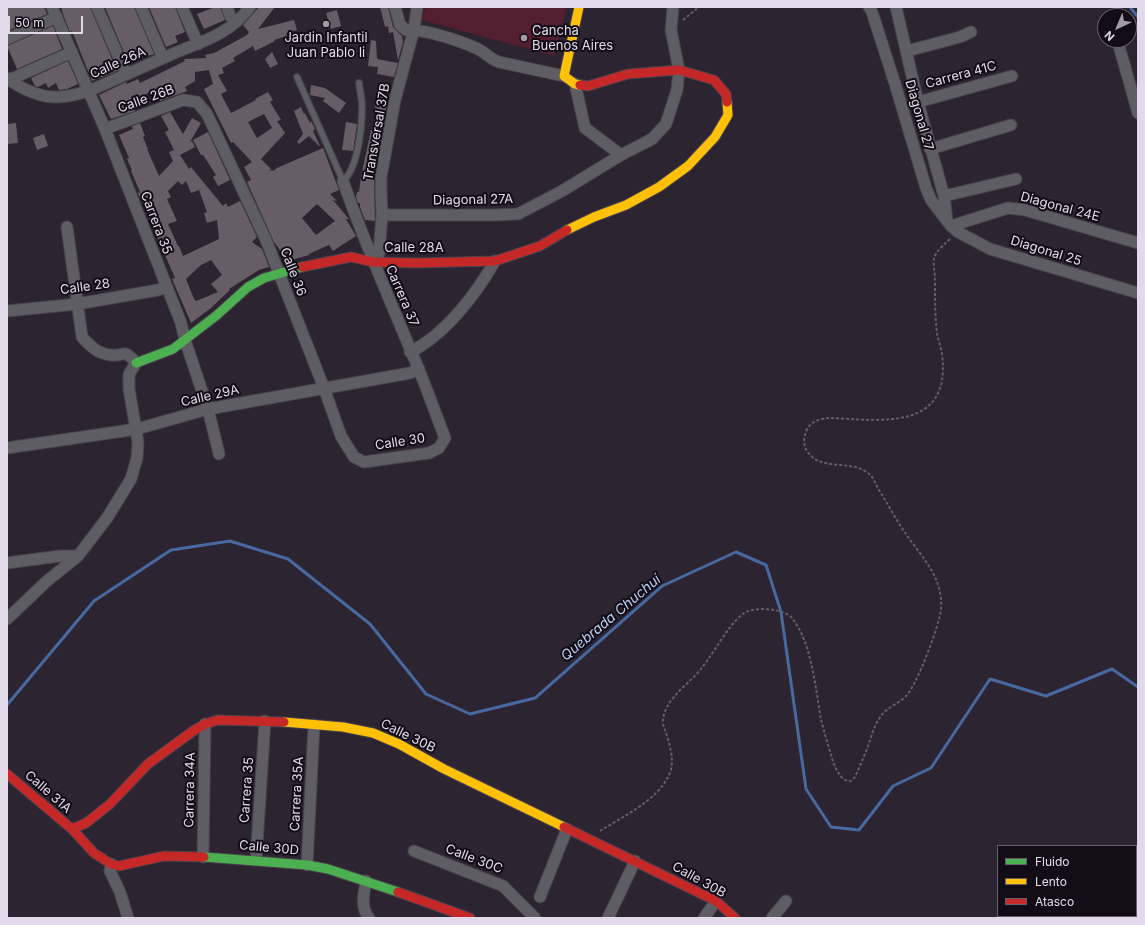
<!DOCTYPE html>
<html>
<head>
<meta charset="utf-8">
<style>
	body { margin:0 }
	#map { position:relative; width:1145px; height:925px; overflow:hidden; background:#2c2430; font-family:Inter,sans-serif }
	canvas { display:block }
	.frame { position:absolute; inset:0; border:8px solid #e3dae9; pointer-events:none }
	.legend { position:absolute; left:997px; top:845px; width:140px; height:72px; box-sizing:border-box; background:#120c16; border:1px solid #665e6a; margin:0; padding:5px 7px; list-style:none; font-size:12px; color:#e3dae9 }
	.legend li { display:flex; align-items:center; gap:8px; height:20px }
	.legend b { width:20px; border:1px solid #665e6a }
	.north { position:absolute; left:1097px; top:8px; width:40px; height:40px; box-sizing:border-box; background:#120c16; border:1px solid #665e6a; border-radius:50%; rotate:224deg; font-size:11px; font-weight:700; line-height:16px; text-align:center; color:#e3dae9 }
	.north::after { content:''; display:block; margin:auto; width:14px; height:18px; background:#a39aa8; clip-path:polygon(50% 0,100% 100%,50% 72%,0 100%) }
	.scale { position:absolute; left:8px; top:16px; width:75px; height:18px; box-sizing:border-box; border:2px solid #e3dae9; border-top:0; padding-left:5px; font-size:12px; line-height:14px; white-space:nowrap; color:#e3dae9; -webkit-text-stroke:3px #120c16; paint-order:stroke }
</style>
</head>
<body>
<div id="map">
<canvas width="1145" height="925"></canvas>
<div class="frame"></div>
<ul class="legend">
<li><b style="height:5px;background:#4caf50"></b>Fluido</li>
<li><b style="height:5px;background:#ffc107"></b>Lento</li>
<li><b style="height:5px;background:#c62828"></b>Atasco</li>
</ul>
<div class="north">N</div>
<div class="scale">50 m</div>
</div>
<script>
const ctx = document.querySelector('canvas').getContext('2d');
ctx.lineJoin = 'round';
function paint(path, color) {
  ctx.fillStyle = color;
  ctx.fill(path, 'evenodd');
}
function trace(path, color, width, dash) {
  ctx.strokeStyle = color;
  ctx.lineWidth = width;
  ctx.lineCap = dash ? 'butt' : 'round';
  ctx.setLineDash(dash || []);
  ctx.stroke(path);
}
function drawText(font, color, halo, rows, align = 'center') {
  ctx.font = font + ' Inter,sans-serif';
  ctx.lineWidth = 4;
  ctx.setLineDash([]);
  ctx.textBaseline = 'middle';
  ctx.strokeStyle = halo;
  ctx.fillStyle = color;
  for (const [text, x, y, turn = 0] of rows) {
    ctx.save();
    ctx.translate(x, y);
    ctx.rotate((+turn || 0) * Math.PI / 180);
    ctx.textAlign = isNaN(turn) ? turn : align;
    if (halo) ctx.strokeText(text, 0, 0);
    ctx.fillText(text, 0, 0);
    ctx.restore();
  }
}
paint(new Path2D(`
	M426 7H567L554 56 422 20Z`), '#531e2f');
trace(new Path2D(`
	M1130 7 1138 17
	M7 705 94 601 171 550 230 541 288 559 370 624 426 694 470 714 535 698 662 586 736 552 766 565 781 612 806 789 831 827 859 830 893 786 931 768 990 679 1046 696 1112 669 1138 687`), '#4769a0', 3);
paint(new Path2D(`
	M7 7H44L47 14 7 31Z
	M61 7H90L117 71 92 81 72 31 70 32 64 17Z
	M105 7H134L154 54 148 56 147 53 128 62Z
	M149 7H175L185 32 175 36 178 42 166 47Z
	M215 7H220L225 20 204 29 197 14Z
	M259 7H275L258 29 294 20 297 30 286 33 287 36 274 40 275 41 255 51 253 46 233 58 235 61 222 68 224 73 218 75 227 91 221 94 231 113 256 100 255 99 268 92 273 100 270 102 281 120 277 121 285 133 261 159 271 169 269 171 272 170 273 171 277 168 323 148 339 190 330 194 337 201 333 200 349 219H346L356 236 333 251 329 245 309 254V255L288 261 274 242 247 182 251 180 244 167 252 162 233 142 231 143 204 89 213 84 209 70 195 72V81L185 87 187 91 160 101 155 90 135 99 139 107 134 109 135 111 111 119 99 95 126 82 127 84 138 79 140 83 185 61 184 59 206 58 205 55 214 53 227 46 247 35 249 32 243 25ZM264 114 272 128 257 138 248 122ZM317 204 335 221 316 235 302 218Z
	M380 7H388L393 27 402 36 403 42 398 60 393 32 389 33 388 26 385 27Z
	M337 10 341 26 331 29 326 13Z
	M53 26 62 49 17 69 7 46Z
	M371 40 376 41 377 59 398 63 394 77 377 74 378 67 368 66Z
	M272 52 278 64 270 68 265 59Z
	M68 61 78 84 67 89 59 90 56 83 48 88 46 83 38 87 35 86 31 78Z
	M311 85 325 88 346 103 339 113 323 101 325 98 310 95Z
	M377 96 388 97 374 176 375 221 365 220 360 207V203H358L356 197 357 192H359L361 177 371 130H373L377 108H375Z
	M301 107 304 114 305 113 310 123 311 121 315 129 313 131 320 146H319L309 136 299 144 297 142 303 134 294 111Z
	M170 112 183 134 192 118 201 123 190 142 192 141 195 147 180 155 189 169 191 167 223 206 226 203 228 207 240 201 257 237 252 242 262 249 269 267 259 270 229 289 230 290 211 308 191 323 172 279 175 278 138 193 140 192 131 171 132 170 127 159 129 158 119 135 133 129 132 126 140 123 145 136 143 137 148 149H147L159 176 173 161 169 152 174 150 165 132 169 130 161 116ZM178 181 182 185 186 181 191 193 199 190 207 212 204 213 207 223 217 220 219 239 183 256 179 246H178L168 224 177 221 167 199 171 197 168 191ZM211 260 222 275 211 284 218 292 196 301 194 299 186 279 201 265Z
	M346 122 357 124 353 151 342 150Z
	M16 123 18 143 7 144V124Z
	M208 132 230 180 218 186 213 177 216 175 203 155H201L193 140Z
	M44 134 48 146 37 150 33 138Z`), '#675d66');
const lane = new Path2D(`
	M297 77 343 181C358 168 362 127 362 107 362 99 360 91 359 83`);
const street = new Path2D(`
	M52 7 105 129 181 323 185 340 208 409 219 454
	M97 7 126 74
	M141 7 163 58
	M182 7 198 44
	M227 7 230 16
	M395 7 400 25 406 30C425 29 461 41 478 49 486 53 490 59 499 62L564 76
	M869 7 872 12 896 87 926 188 931 200 951 226 958 232 990 249 1138 293
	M896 7 918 102 944 196 947 221
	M7 39 57 17
	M1119 46 1138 113
	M907 51 960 37 971 32
	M7 78C18 87 39 97 54 97 66 98 77 94 89 91 116 79 143 67 170 55 202 41 228 36 250 7
	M9 80 72 52
	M575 84 585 128 621 155
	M918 102 1012 76
	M105 129 183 100 197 102 207 114 266 240 324 388 341 436 354 457 364 462 429 453 439 448 445 438C436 415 428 392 419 370 393 307 365 245 343 181
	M930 149 1011 125
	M944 196 1016 179
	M382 215H494L518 214 562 191 621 155 652 139 666 124 677 90 679 70 671 30 673 7
	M951 226 1008 208 1025 210 1138 243
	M373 262 379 254 382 215 381 190V177L395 100 414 29 417 7
	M7 311 77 304 158 290 166 287
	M410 352C445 335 476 294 495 261
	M7 448 137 429 208 409 410 373 419 369
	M7 563 60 556H78
	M7 619 47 581 78 556 107 518 131 479 137 458 138 442 129 389V374L136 363C123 347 125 357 111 355 98 354 90 346 82 337L67 227
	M414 851 503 886 535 918
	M203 857 205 724
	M256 860 265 721
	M111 864 110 871 120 892 128 918
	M307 865 314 725
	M366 881C364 893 360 907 369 918
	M1136 892H1138
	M540 897 567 829
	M608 918 635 861
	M704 918 716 901
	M772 918 786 901
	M1045 918 1049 916`);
const fast = new Path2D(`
	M136 363 173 349 217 315 248 287 264 278 302 267
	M204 857 307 865 328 869 398 892`);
const slow = new Path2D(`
	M579 7 564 76 575 84 580 85
	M567 230 594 217 626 205 659 187 688 166 715 137 728 115 727 102
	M284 722 343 727 373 733 399 744 444 769 564 827`);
const jam = new Path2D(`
	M580 85 588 86 628 74 679 70 714 80 726 94 727 102
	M302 267 351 257 373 262 417 263 495 261 540 246 567 230
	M7 774 72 829 94 853 111 864 119 866 164 856 204 857
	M564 827 716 901 735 918
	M72 829 86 823 95 816 110 804 148 764 193 731 205 724 218 720 284 722
	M398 892 470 918`);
trace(lane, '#48424d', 8);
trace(street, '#48424d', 13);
trace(fast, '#48424d', 11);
trace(slow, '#48424d', 11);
trace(jam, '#48424d', 11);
trace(new Path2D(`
	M683 20 699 7
	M600 831C622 817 656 801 668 777 676 763 670 745 665 730 664 727 662 722 663 719 666 698 689 684 701 669 714 653 728 625 743 614 752 606 784 608 792 618 812 643 815 687 821 719 823 728 826 738 829 748 833 761 834 769 844 780L851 781 855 777C859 768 863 759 867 749 871 738 874 725 881 716 887 707 899 704 907 695 917 684 940 624 941 609 942 600 940 590 937 582 931 565 916 549 906 534 896 520 888 504 879 490 875 484 874 477 868 473 851 459 820 472 807 451 801 442 805 427 814 422 819 419 824 419 829 418 881 420 952 432 942 354 941 347 938 340 937 333 935 317 935 301 935 284 935 257 927 260 950 239`), '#636067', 2, [3, 2]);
trace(lane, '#5f5d64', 5.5);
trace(street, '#5f5d64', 11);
trace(fast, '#4caf50', 9);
trace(slow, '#ffc107', 9);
trace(jam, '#c62828', 9);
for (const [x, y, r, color] of [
	[326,24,4,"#a39aa8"],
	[524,38,4,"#a39aa8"]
]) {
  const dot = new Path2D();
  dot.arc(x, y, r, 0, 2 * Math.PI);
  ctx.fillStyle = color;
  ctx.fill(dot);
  trace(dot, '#120c16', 1.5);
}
drawText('13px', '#e3dae9', '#120c16', [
	["Cancha",532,31],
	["Buenos Aires",532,46],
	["Jardin Infantil",326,38,"center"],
	["Juan Pablo Ii",326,53,"center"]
], 'left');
drawText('13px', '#e3dae9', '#120c16', [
	["Calle 26A",118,63,-24],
	["Carrera 41C",961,75,-15],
	["Calle 26B",146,99,-20],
	["Diagonal 27",919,115,74],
	["Transversal 37B",377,132,-80],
	["Diagonal 27A",473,200,-1],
	["Diagonal 24E",1060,207,15],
	["Carrera 35",156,223,69],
	["Calle 28A",414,248],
	["Diagonal 25",1046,251,17],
	["Calle 36",293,272,69],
	["Calle 28",85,287,-8],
	["Carrera 37",402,296,67],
	["Calle 29A",210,396,-13],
	["Calle 30",400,442,-9],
	["Calle 30B",408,736,26],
	["Carrera 34A",190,790,-89],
	["Carrera 35",247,790,-86],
	["Calle 31A",48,792,41],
	["Carrera 35A",297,794,-87],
	["Calle 30D",269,848,5],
	["Calle 30C",474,859,21],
	["Calle 30B",699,880,29]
]);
drawText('italic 14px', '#bad0f2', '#120c16', [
	["Quebrada Chuchuí",611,618,-40]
]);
</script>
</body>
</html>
